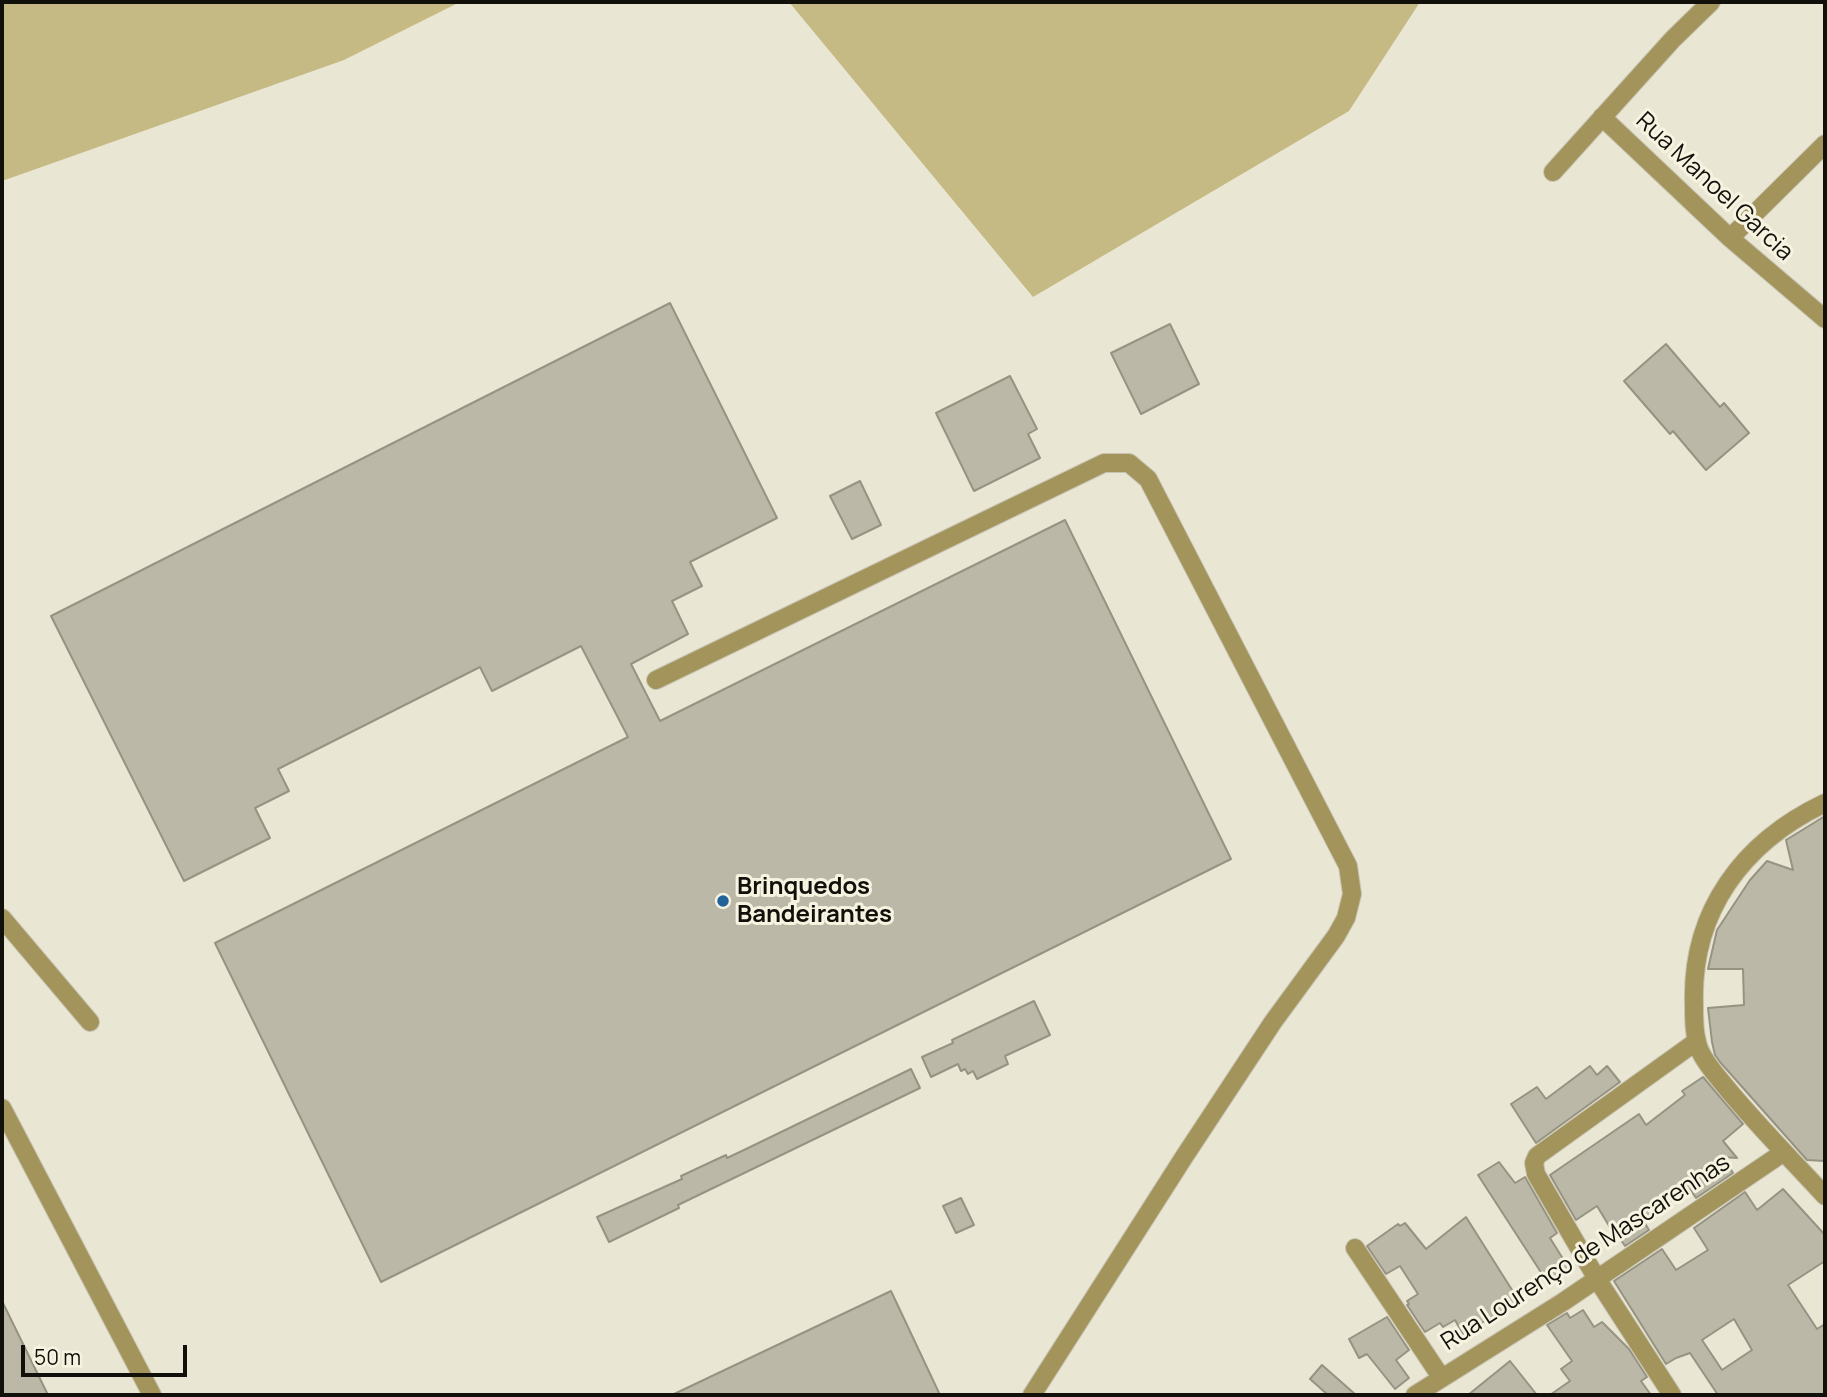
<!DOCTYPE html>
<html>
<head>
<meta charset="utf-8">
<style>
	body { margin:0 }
	#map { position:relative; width:1827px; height:1397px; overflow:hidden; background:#eae6d4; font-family:Manrope,sans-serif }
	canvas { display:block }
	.frame { position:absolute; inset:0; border:4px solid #11100a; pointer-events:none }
	.scale { position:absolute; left:21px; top:1345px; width:166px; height:32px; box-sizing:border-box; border:4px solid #11100a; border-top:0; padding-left:9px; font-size:21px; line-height:24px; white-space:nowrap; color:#11100a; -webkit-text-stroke:5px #f7f3e1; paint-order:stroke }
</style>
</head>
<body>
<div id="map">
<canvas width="1827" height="1397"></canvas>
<div class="frame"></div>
<div class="scale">50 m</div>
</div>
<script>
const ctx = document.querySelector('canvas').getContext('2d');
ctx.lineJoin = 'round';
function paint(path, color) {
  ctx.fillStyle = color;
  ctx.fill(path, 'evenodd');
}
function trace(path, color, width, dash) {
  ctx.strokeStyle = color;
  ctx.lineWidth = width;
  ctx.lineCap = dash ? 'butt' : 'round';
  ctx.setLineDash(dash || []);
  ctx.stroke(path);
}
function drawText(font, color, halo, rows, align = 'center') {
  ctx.font = font + ' Manrope,sans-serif';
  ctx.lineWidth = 6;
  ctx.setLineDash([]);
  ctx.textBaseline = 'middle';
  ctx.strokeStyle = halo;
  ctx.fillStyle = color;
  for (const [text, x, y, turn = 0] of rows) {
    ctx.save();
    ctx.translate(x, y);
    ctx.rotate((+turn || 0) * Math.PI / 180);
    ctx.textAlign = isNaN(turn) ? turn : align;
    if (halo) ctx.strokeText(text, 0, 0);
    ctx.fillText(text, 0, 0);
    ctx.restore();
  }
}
paint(new Path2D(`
	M2 2H460L344 60 2 181Z
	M789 2H1420L1349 111 1033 297Z`), '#c5b984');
const building = new Path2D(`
	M670 303 777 518 690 562 702 586 672 601 688 634 631 664 660 721 1065 520 1231 859 381 1282 215 943 628 737 581 646 492 691 480 667 278 769 289 791 255 808 270 838 184 881 51 616Z
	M1170 324 1199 384 1141 414 1111 353Z
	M1666 344 1720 407 1724 403 1749 433 1706 470 1673 431 1670 434 1624 381Z
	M1010 376 1037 429 1028 434 1040 458 974 491 936 413Z
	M860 481 881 525 852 539 830 496Z
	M1825 816V1161L1807 1160 1720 1062 1715 1055 1712 1042 1708 1008 1744 1005 1743 969H1708L1717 930 1750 880 1767 861 1793 870 1786 840Z
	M1034 1001 1050 1035 1005 1056 1008 1064 977 1079 973 1071 968 1074 965 1069 961 1071 958 1064 931 1077 922 1057 953 1043 952 1040Z
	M1590 1066 1597 1075 1607 1066 1620 1082 1536 1143 1511 1104 1537 1087 1546 1099Z
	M911 1069 920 1088 678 1205 679 1208 609 1242 597 1217 682 1179 681 1176 726 1155 727 1158 744 1150Z
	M1703 1077 1743 1124 1723 1141 1737 1158 1723 1157 1733 1173 1696 1198 1690 1189 1643 1220 1649 1230 1625 1246 1613 1228 1611 1229 1597 1206 1576 1220 1550 1175 1639 1114 1646 1125 1685 1095 1682 1091Z
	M1499 1162 1515 1183 1525 1177 1557 1233 1550 1238 1570 1270 1554 1280 1550 1274 1544 1277 1478 1175Z
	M1783 1189 1825 1235V1261L1788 1285 1817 1329 1825 1324V1395H1718L1690 1353 1676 1358 1666 1364 1614 1281 1662 1249 1676 1270 1708 1250 1694 1228 1745 1192 1757 1210ZM1734 1319 1752 1350 1722 1370 1702 1340Z
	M961 1198 974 1225 956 1233 943 1206Z
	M1466 1217 1519 1301 1463 1334 1455 1320 1443 1327 1440 1323 1425 1332 1407 1305 1409 1304 1407 1301 1418 1294 1400 1266 1386 1274 1367 1246 1398 1224 1400 1226 1405 1223 1426 1249Z
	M891 1291 940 1395H672Z
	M2 1301 48 1395H2Z
	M1583 1310 1594 1327 1602 1322 1629 1349 1647 1377 1641 1381 1651 1395H1550L1570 1381 1561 1369 1572 1361 1547 1325 1567 1313 1570 1318Z
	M1387 1317 1409 1350 1396 1360 1409 1378 1395 1389 1367 1354 1359 1358 1349 1339Z
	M1510 1361 1537 1395H1468Z
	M1322 1365 1356 1395H1328L1310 1379Z`);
paint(building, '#bbb8a7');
trace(building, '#969382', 2);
const minor = new Path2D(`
	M1602 117 1730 238 1825 319
	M1553 172 1673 39 1711 2
	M1730 238 1825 144
	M656 680 1104 463H1129L1148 479 1348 866 1352 894 1346 918 1336 936 1273 1022 1184 1157 1032 1395
	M1825 803C1743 842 1691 911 1694 1004 1694 1020 1694 1037 1700 1051 1706 1064 1716 1075 1725 1086 1756 1124 1792 1160 1825 1196
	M2 918 90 1022
	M2 1108 152 1395
	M1355 1248 1441 1377
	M1415 1395 1563 1302 1784 1152
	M1672 1395 1597 1279 1536 1174 1534 1163 1537 1156 1697 1041`);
trace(minor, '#c7c4b4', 20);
trace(minor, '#a2945a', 18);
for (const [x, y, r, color] of [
	[723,901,7,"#22649a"]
]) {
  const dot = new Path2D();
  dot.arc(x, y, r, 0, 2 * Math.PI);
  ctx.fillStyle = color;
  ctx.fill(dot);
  trace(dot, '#f7f3e1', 2.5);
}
drawText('24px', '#11100a', '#f7f3e1', [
	["Rua Manoel Garcia",1714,187,43],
	["Rua Lourenço de Mascarenhas",1586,1253,-33]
]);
drawText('bold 24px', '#11100a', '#f7f3e1', [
	["Brinquedos",737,887],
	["Bandeirantes",737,915]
], 'left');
</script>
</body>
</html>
